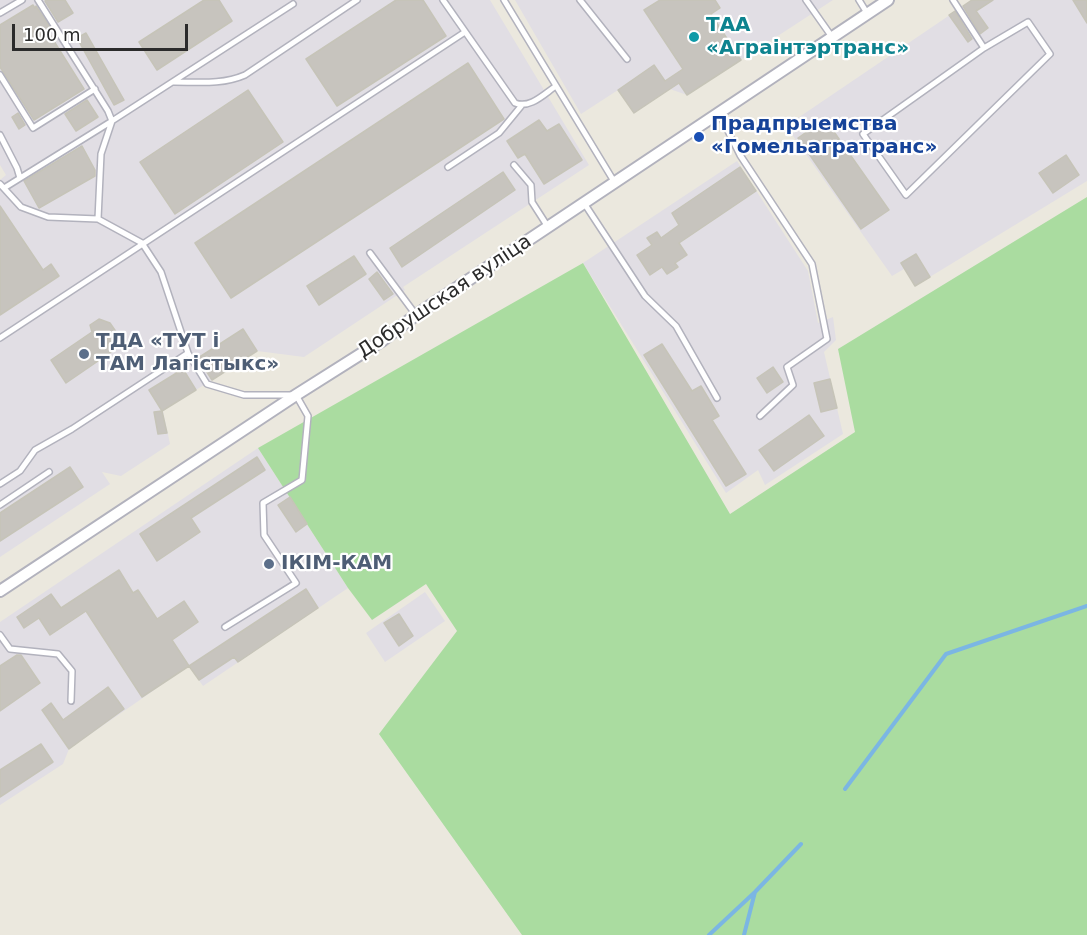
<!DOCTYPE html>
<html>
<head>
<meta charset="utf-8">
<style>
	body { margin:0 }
	#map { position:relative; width:1087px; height:935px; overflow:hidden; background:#ebe8de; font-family:"DejaVu Sans",sans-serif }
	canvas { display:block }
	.scale { position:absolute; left:12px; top:24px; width:176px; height:27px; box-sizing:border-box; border:3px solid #2b2b2b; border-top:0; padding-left:8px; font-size:18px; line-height:21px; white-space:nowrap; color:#2b2b2b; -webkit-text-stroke:4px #fff; paint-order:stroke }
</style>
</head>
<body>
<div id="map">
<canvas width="1087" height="935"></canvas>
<div class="scale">100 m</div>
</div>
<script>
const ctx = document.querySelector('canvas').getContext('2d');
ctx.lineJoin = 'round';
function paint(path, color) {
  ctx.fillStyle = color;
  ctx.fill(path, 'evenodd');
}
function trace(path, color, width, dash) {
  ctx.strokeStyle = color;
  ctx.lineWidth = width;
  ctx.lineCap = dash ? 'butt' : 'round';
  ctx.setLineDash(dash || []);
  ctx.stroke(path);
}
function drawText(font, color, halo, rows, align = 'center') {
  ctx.font = font + ' "DejaVu Sans",sans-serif';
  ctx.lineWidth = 4.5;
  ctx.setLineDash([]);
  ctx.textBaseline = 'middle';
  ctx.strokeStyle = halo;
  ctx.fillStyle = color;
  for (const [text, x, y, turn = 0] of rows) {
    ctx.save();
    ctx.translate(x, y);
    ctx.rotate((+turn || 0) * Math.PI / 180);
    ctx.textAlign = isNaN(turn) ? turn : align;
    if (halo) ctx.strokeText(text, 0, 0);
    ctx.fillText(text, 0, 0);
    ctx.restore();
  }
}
paint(new Path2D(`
	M0 0H490L589 165 403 287 405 290 304 357 257 351 163 411 170 444 121 476 102 472 110 484 0 557V180L6 175 0 165Z
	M515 0H833L687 95 670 89 634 113 618 90 581 114Z
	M972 0H1087V181L915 286 904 269 892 276 786 126Z
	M737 161 808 271 818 323 833 317 836 340 824 352 843 434 765 485 758 470 726 493 583 263Z
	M258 448 348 588 203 686 189 666 69 749 63 764 0 805V622Z
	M425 592 445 621 385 662 366 633Z`), '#e1dee4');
paint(new Path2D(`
	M1087 197V935H522L379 734 457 631 426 584 372 620 348 588 258 448 583 263 730 514 855 432 838 349Z`), '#aadca0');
trace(new Path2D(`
	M845 789 946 654 1087 606
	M709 935 755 892 801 844
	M744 935 755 892`), '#7bb6e3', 4);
const building = new Path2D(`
	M46 0H65L73 13 58 22 45 1Z
	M204 0H219L232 21 157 70 139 42Z
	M396 0H423L446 36 337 106 306 59Z
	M660 0H715L720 8 711 14 741 60 687 95 679 83 634 113 618 90 654 65 665 81 683 69 644 10Z
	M972 0H993L976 11 988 28 980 34 963 6Z
	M1073 0H1087V23Z
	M33 5 35 8 36 6 50 27 47 30 84 89 34 120 0 67V25Z
	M955 11 972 39 968 42 949 15Z
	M86 33 124 100 114 105 77 38Z
	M468 63 504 119 231 298 195 243Z
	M248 90 283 142 175 214 140 162Z
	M87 100 98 117 76 131 65 114Z
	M18 113 25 125 19 129 12 117Z
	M825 119 889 210 861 229 798 138Z
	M539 120 547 131 559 124 582 160 544 184 525 154 518 158 507 141Z
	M82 146 95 170V176L39 208 24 181Z
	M1066 155 1079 175 1053 193 1039 173Z
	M740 167 756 191 679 243 687 255 675 263 678 267 667 274 662 267 650 275 637 255 652 245 647 238 657 232 661 238 679 225 672 213Z
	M503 172 515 190 402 267 390 248Z
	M0 206 43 270 51 264 59 276 0 315Z
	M916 254 930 277 915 286 901 263Z
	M354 256 366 274 319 305 307 286Z
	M377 272 393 294 384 300 369 279Z
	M99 319 110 323 121 339 117 348 66 383 51 360 92 332 90 325Z
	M243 329 257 351 212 380 198 358Z
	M662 344 692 391 701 386 719 416 712 420 746 474 726 486 644 355Z
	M773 367 783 382 767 393 757 378Z
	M183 369 196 390 162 411 149 390Z
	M830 379 837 408 821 412 814 383Z
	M162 411 167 433 158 434 154 412Z
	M809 415 824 436 774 471 759 450Z
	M257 457 265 470 191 518 200 532 157 561 140 534Z
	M70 467 83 487 0 541V513Z
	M290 497 307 524 296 532 278 505Z
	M119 570 133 593 138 590 157 619 184 601 198 622 172 640 189 666 142 697 86 611 50 635 39 618 24 628 17 617 51 594 61 608Z
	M306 589 318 608 238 662 234 657 199 680 189 666Z
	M399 614 413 636 399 646 384 623Z
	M17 655H21L40 683 0 711V666Z
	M108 687 124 709 69 749 42 710 51 703 63 720Z
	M41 744 53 762 0 797V770Z`);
paint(building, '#c7c4be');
trace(building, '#c6c4b8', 1.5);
const service = new Path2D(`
	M443 0 515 103C530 109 544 94 556 86
	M504 0 615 183
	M580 0 627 59
	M806 0 832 37
	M859 0 867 13
	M953 0 984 48
	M0 13 22 0
	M1028 22 1050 54 906 195 863 134 984 48Z
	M0 75 33 128 95 89
	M174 82C198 82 222 85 245 75L357 0
	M719 113 740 155 812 264 827 339 787 367 793 385 760 416
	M0 135 17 168 20 178
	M514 165 531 185 532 202 548 227
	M448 167 499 133 522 105
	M0 184 21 207 48 217 98 219 142 243 161 272 188 353 207 384 244 395H296L308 416 302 480 263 503 264 535 296 583 225 627
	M4 188 112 121 108 111 38 0
	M584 203 645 296 676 326 717 398
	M98 219 101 154 112 121 293 4
	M370 253 416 315
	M0 338 465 32
	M0 484 20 471 35 450 72 429 188 353
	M0 505 49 472
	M0 635 10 649 58 654 72 671 71 701`);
const minor = new Path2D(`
	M0 591 296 395 383 340 416 315 888 0`);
trace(service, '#b2b2bd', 8);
trace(minor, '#b2b2bd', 14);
trace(service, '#fff', 5);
trace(minor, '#fff', 10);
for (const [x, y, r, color] of [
	[694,37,6,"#0f9aa8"],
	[699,137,6,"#1a4fb4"],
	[84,354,6,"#5c6f8a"],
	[269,564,6,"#5c6f8a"]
]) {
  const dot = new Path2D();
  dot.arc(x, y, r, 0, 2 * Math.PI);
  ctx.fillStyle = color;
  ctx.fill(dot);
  trace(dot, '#fff', 2);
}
drawText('bold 20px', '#0d838f', '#fff', [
	["ТАА",706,26],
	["«Аграінтэртранс»",706,49]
], 'left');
drawText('bold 20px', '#164399', '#fff', [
	["Прадпрыемства",711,125],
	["«Гомельагратранс»",711,148]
], 'left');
drawText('20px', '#2b2b2b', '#fff', [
	["Добрушская вуліца",445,297,-34]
]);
drawText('bold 20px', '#4e5e75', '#fff', [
	["ТДА «ТУТ і",96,342],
	["ТАМ Лагістыкс»",96,365],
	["ІКІМ-КАМ",281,564]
], 'left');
</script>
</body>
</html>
